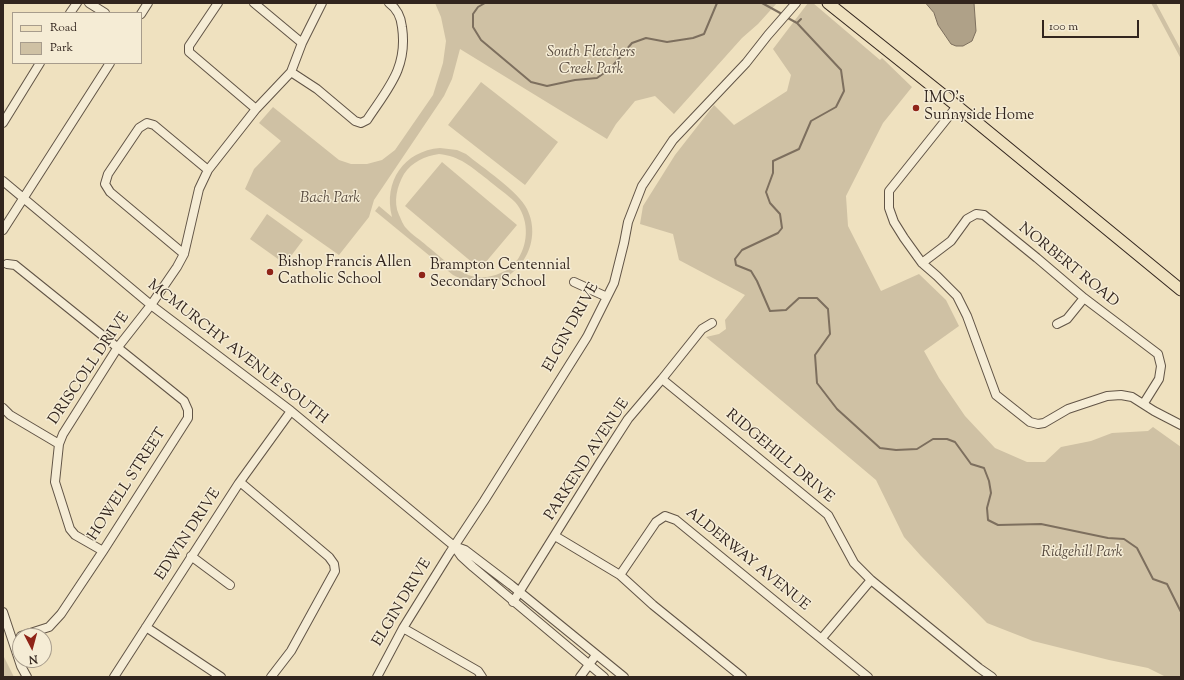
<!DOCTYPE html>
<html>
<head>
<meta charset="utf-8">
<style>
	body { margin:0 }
	#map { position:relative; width:1184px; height:680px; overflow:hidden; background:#efe1bf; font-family:"Sorts Mill Goudy",serif }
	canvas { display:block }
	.frame { position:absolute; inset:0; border:4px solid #32251e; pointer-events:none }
	.legend { position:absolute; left:12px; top:12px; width:130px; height:52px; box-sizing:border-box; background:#f5ecd5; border:1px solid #a79c8c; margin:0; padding:5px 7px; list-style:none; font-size:12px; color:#32251e }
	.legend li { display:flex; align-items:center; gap:8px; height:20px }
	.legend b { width:20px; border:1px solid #a79c8c }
	.north { position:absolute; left:12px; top:628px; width:40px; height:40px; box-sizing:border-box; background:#f5ecd5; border:1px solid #a79c8c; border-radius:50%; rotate:174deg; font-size:11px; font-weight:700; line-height:16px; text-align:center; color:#32251e }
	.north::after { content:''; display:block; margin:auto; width:14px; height:18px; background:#8f2418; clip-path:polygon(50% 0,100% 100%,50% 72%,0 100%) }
	.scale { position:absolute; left:1042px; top:20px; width:97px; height:18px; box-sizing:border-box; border:2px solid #32251e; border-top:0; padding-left:5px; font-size:12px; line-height:14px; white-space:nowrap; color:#32251e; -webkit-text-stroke:3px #f5ecd5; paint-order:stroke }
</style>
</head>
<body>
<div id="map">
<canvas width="1184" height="680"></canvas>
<div class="frame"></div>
<ul class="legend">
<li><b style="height:5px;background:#efe1bf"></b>Road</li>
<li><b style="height:11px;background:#cfc1a4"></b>Park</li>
</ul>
<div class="north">N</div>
<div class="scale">100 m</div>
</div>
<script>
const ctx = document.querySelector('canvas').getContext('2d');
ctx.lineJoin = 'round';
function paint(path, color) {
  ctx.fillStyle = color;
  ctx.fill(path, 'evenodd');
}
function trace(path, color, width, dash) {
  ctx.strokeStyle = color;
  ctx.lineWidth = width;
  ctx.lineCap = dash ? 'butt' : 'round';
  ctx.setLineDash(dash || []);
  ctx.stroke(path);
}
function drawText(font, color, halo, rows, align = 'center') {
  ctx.font = font + ' "Sorts Mill Goudy",serif';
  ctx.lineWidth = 3;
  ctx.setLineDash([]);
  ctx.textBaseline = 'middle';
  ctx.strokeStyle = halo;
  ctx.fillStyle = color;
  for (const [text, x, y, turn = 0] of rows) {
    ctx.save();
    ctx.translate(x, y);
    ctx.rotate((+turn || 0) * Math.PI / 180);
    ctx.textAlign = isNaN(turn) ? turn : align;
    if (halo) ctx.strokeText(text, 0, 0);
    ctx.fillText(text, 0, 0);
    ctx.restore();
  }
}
paint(new Path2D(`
	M435 3H777L758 24 742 38 674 114 655 96 635 101 616 124 607 139 460 49 452 79 444 96 374 200 369 217 339 255 245 189 254 169 281 141 259 123 273 107 339 160 351 164H367L382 160 395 150 433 95 443 63 446 41 441 17Z
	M808 3H813L880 60 882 58 912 87 883 123 846 196 848 226 881 291 919 274 946 300 959 326 924 351 939 378 965 416 995 448 1027 462H1045L1061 447 1091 441 1112 433 1148 431 1153 427 1181 447V677H1166L1148 668 1109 660 1033 641 987 623 921 556 904 537 876 480 706 337 719 334 726 329 725 320 745 295 679 260 673 234 640 224 643 206 675 155 714 105 734 125 787 91 791 75 773 49Z
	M1151 3H1156L1181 50V59Z
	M481 82 558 142 525 185 448 125Z
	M440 148 457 150 466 154C482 167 519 192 527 209 544 243 518 285 479 284 470 284 461 279 453 275L375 211 379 206 392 217C383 181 404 151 440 148ZM439 154C460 156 471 167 487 179 496 187 507 194 515 202 529 218 529 242 518 259 511 269 500 275 487 277 479 278 471 277 464 273 450 267 439 255 427 246 421 240 412 235 406 228 403 225 401 219 399 215 393 202 397 186 404 174 412 162 425 156 439 154Z
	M442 162 517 225 480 269 405 206Z
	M267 214 303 240 285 264 250 239Z
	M3 655 14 677H3Z`), '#cfc1a4');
const water = new Path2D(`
	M926 3H974L976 31 972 41 963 46H956L951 44 938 25 934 13Z`);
paint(water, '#afa188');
trace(water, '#7d6f5e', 1);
trace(new Path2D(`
	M762 3 782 14
	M478 7 473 14V27L481 40 531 82 547 86 575 80 597 78 610 69 632 43 646 38 667 42 693 38 704 34 717 3
	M478 7 485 3
	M786 17 797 23 841 70 844 91 836 107 811 121 799 149 773 161V173L766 192 770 203 780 214 782 228 778 233 742 250 735 259 736 265 751 271 757 281 770 311 786 310 799 298H817L828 309 830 334 815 355 817 383 837 409 880 448 896 450 917 449 933 439H947L955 442 971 464 984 468 989 481 991 493 987 508 988 520 998 525 1041 524 1108 538 1124 539 1137 548 1153 579 1167 584 1181 612
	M797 23 801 19`), '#7d6f5e', 2);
const minor = new Path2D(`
	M89 3 105 13
	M218 3 189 46V52L256 109
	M254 3 302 43
	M70 13 77 3
	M141 14 148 3
	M291 72 317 89 355 121 361 123 367 120C388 88 408 68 402 27 401 17 396 8 389 3
	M957 106 889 191V208L894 222 904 238 922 263 937 276 957 296 967 316 996 395 1030 422 1038 424 1044 423 1068 409 1107 396 1121 395 1132 397 1154 411 1181 425
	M3 123 40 63
	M3 181 151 305 291 411 454 546 465 550 511 585 624 677
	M3 230 110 63
	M184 254 110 192 105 184 108 174 139 128 147 123 154 125 208 170
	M922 263 951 241 967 219 976 214 984 215 1037 258 1084 298 1158 354 1161 366 1159 379 1144 403
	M7 264 15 265 184 401 188 410V418L103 551 61 614 49 627 21 636
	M574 282 607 297
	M1057 324 1067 319 1084 298
	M662 379 828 515 854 563 871 580 979 668 992 677
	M3 408 10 415 59 444
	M240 482 329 557 334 564 335 571 291 651 271 677
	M555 536 620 575 653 605 742 677
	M454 546 461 556 473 567 604 677
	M103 551 75 535 70 529 55 482 59 444 63 434 118 347 151 305 177 267 184 254 199 189 208 170 256 109 291 72 302 43 322 3
	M191 556 230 585
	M620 575 656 522 665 516 676 520 868 677
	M513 602 599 464 628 419 662 379 702 329 712 323
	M3 612 21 666 27 677
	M146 627 221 677
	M403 628 478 671 482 677
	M822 638 871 580
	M114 677 239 483 291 411
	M377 677 403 628 421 599 449 554 484 501 587 337 614 283 624 243 628 222 642 186 673 140 746 63 768 35 796 3
	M580 677 596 655`);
const major = new Path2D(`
	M828 3 957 106 1181 290`);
trace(minor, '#615446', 10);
trace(major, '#32251e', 13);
trace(minor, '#f5ecd5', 8);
trace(major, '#efe1bf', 11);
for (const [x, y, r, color] of [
	[916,108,4,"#8f2418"],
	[270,272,4,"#8f2418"],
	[422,275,4,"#8f2418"]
]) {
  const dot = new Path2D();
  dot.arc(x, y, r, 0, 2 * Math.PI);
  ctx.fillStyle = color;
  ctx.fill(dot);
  trace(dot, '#f5ecd5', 1.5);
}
drawText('italic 15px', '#594c40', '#f5ecd5', [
	["South Fletchers",591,53],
	["Creek Park",591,70],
	["Bach Park",330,199],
	["Ridgehill Park",1082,553]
]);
drawText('15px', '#32251e', '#f5ecd5', [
	["IMO's",924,99],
	["Sunnyside Home",924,116],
	["Bishop Francis Allen",278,263],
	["Catholic School",278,280],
	["Brampton Centennial",430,266],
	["Secondary School",430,283]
], 'left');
drawText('15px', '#32251e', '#f5ecd5', [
	["NORBERT ROAD",1068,266,39],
	["ELGIN DRIVE",572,328,-61],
	["MCMURCHY AVENUE SOUTH",237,353,38],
	["DRISCOLL DRIVE",90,369,-56],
	["RIDGEHILL DRIVE",779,457,40],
	["PARKEND AVENUE",588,460,-57],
	["HOWELL STREET",128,485,-57],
	["EDWIN DRIVE",189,535,-57],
	["ALDERWAY AVENUE",747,560,39],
	["ELGIN DRIVE",403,603,-59]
]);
</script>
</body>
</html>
